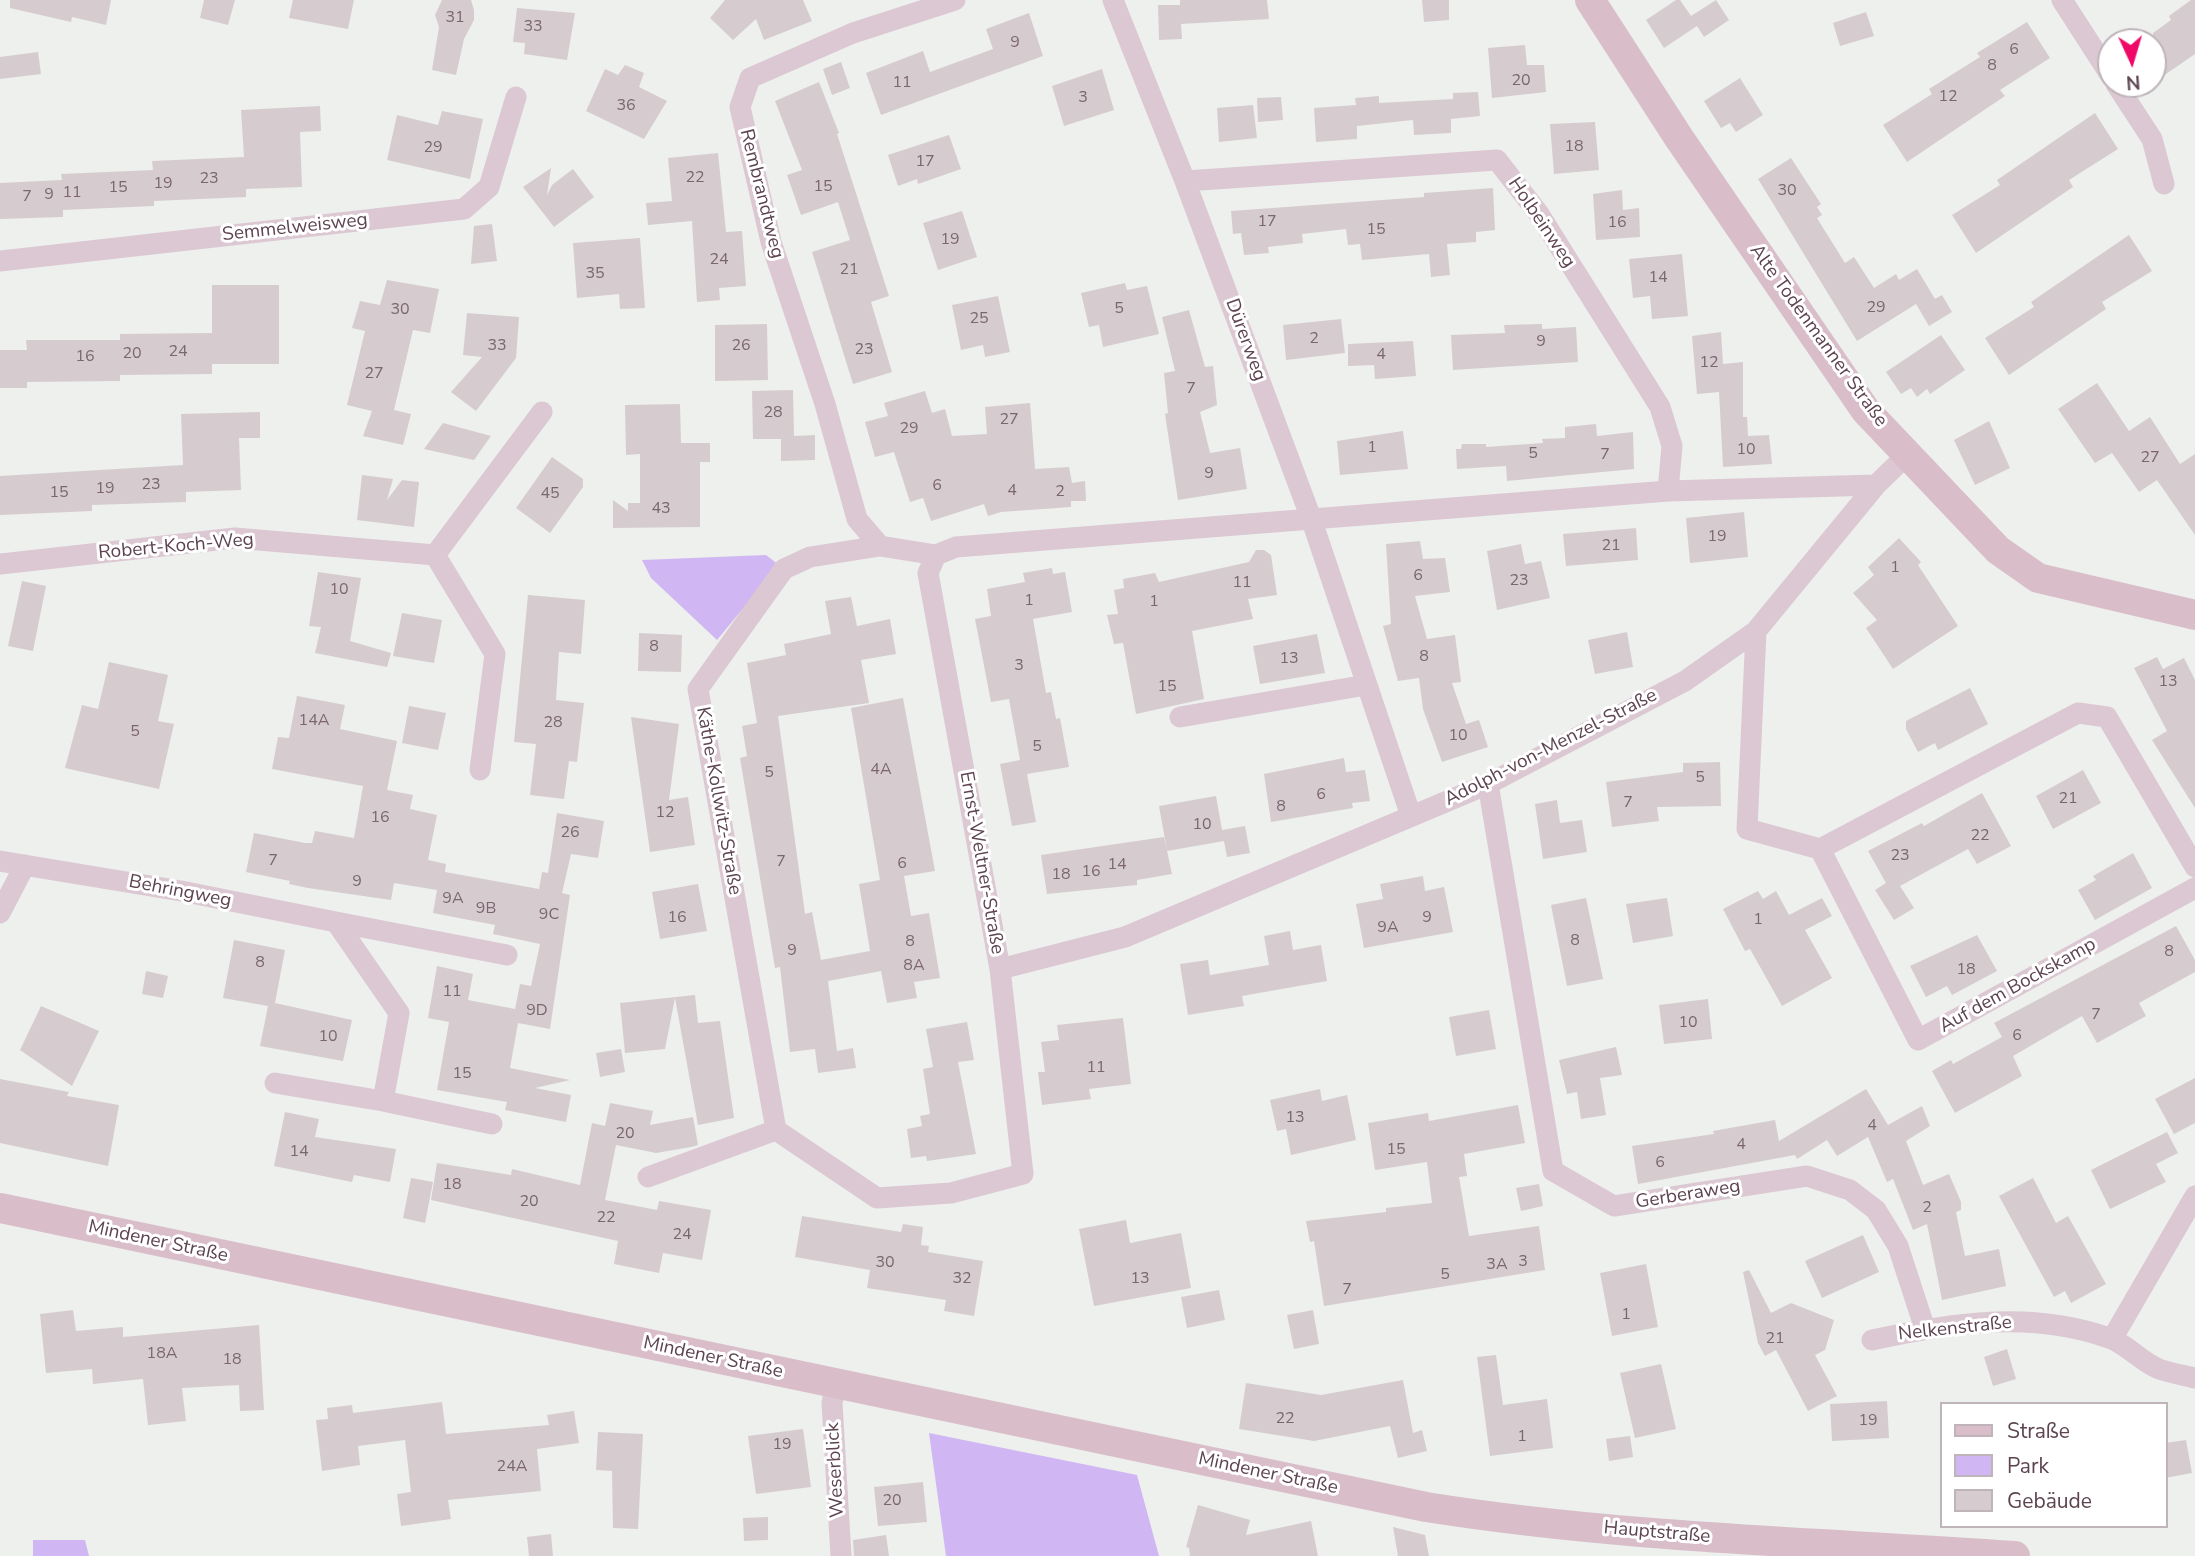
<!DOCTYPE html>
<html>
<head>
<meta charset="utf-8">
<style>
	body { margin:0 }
	#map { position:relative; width:2195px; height:1556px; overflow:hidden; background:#edf0ed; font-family:"Nunito Sans",sans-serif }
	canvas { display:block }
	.legend { position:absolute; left:1940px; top:1402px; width:228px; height:126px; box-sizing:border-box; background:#fff; border:2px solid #beb4b9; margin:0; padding:9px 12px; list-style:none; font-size:21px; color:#5d4450 }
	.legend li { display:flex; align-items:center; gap:14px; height:35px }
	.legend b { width:35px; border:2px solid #beb4b9 }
	.north { position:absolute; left:2097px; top:28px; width:70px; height:70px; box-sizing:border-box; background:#fff; border:2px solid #beb4b9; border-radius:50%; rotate:176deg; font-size:19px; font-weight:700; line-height:28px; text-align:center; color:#5d4450 }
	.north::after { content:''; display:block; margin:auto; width:24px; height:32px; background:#ef0867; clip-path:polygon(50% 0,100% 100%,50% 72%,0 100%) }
</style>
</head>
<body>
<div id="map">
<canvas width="2195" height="1556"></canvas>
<ul class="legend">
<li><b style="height:9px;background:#d9beca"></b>Straße</li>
<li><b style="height:19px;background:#d0b7f3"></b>Park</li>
<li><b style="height:19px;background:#d6cccf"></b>Gebäude</li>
</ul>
<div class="north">N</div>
</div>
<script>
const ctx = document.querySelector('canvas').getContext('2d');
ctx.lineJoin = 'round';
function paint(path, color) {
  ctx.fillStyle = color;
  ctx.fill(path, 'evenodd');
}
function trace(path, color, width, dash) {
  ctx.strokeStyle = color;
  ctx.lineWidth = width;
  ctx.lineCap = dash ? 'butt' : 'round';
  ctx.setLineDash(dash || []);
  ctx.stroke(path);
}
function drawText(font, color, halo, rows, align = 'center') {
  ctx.font = font + ' "Nunito Sans",sans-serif';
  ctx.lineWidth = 6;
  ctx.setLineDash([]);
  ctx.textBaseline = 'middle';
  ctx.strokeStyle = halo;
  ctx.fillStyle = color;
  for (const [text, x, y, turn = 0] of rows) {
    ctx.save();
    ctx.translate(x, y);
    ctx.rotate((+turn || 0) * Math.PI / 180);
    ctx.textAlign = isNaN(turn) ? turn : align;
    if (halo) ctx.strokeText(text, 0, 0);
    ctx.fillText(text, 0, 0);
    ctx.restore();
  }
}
paint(new Path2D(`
	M766 555 779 565 717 640 651 578 642 560Z
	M929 1433 1137 1475 1159 1556H946Z
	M33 1540H85L89 1556H33Z`), '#d0b7f3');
paint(new Path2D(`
	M10 0H111L106 25 72 17 71 22 10 8Z
	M204 0H235L228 25 200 18Z
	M293 0H354L348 29 289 18Z
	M442 0H471L474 10V20L464 39 456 75 432 70 439 27 435 15Z
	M725 0H803L812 21 764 40 756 19 733 40 710 18Z
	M1180 0H1267L1269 19 1181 24 1182 39 1159 40 1158 5H1180Z
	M1422 0H1449V20L1424 22Z
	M1676 0H1680L1691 16 1716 0 1729 20 1704 37 1697 26 1664 48 1646 20Z
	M2191 0H2195V54L2153 83V33L2171 20 2169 16Z
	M517 8 575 13 567 60 524 54 525 43 513 42Z
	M1866 12 1874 36 1840 46 1833 23Z
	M1029 13 1043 56 881 115 866 73 923 51 930 72 993 49 986 29Z
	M2027 22 2050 58 2000 90 2005 96 1907 162 1883 125 1932 94 1929 89 1980 57 1977 53Z
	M1525 45 1527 65H1544L1546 92 1492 98 1488 48Z
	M38 52 41 74 0 79V57Z
	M841 62 850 88 832 95 823 69Z
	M625 65 644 73 639 87 667 101 644 139 586 111 605 69 618 75Z
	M1102 69 1114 110 1064 126 1052 86Z
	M1740 78 1763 115 1736 132 1730 123 1721 128 1704 101Z
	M819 82 839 133 837 134 889 296 871 302 892 372 853 384 812 252 850 240 838 202 801 215 787 175 802 170 775 101Z
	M1478 92 1480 116 1451 119V133L1414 135 1413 120 1357 126V139L1316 142 1314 108 1356 105 1355 98 1379 96V103L1453 99V93Z
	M1281 97 1283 120 1258 122 1257 98Z
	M1253 105 1257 138 1219 142 1217 108Z
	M320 106 321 131 300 132 302 187 246 189V197L154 201V206L63 210V217L0 219V183L62 180 61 174 153 170 152 161 244 157 241 110Z
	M442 111 483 119 470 179 387 160 397 115 438 125Z
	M2095 113 2118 149 2069 180 2073 187 1976 253 1952 215 2000 185 1997 180Z
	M1595 122 1599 170 1554 174 1550 124Z
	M949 135 961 169 918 184 917 179 898 186 888 155Z
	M718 153 726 232 742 231 746 286 719 288 720 300 697 302 692 221 648 225 646 203 672 201 668 158Z
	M1791 158 1821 204 1817 207 1822 215 1817 218 1845 263 1854 257 1874 288 1896 274 1899 280 1917 269 1935 299 1942 295 1952 312 1929 326 1916 304 1857 341 1758 179Z
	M551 168 547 195 552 185 573 169 594 197 554 227 523 187Z
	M1493 188 1495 230 1476 232V242L1447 244 1450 275 1431 277 1429 254 1362 260 1360 244 1348 245 1346 229 1302 234 1303 243 1268 247 1269 253 1244 255 1241 233 1233 234 1231 211 1424 197V193Z
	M1622 190 1623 210 1639 208 1640 237 1596 240 1593 194Z
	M962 211 977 257 938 270 923 223Z
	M492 224 497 261 471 264 474 226Z
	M2129 235 2152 271 2102 302 2106 309 2009 375 1985 338 2034 307 2031 302Z
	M640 238 645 308 620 309 619 294 577 298 573 243Z
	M1682 254 1688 316 1652 319 1650 296 1633 298 1629 259Z
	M387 280 439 289 430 333 413 330 394 410 411 414 403 445 363 436 372 411 347 405 365 331 352 328 360 301 380 305Z
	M1125 283 1127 290 1147 286 1159 334 1103 347 1099 325 1089 327 1081 293Z
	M212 285H279V364H212V374L120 375V381L27 382V388H0V350H27L26 340H120V334L212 333Z
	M998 296 1010 352 985 357 983 345 961 350 952 305Z
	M1189 310 1205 367 1213 366 1217 405 1200 412 1210 453 1240 448 1247 489 1178 500 1165 414 1168 413 1164 373 1175 371 1162 317Z
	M467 313 519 317 516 358 476 411 451 392 482 357 463 355Z
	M1341 319 1345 353 1286 360 1283 325Z
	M767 324 768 380 715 381V325Z
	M1542 324V329L1576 327 1578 362 1453 370 1451 335 1505 333 1504 325Z
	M1721 332 1723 364 1743 362V417H1747L1748 436 1769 435 1772 464 1723 467 1719 392 1697 394 1692 336Z
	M1941 335 1965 370 1930 394 1927 389 1917 397 1911 388 1901 394 1886 372Z
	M1413 341 1416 376 1375 379 1374 365 1348 366V344Z
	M2097 383 2129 431 2150 417 2180 464 2195 454V535L2157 480 2139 492 2112 453 2095 463 2058 409Z
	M793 390 794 436 815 435V460L781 461V439H753L752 391Z
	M925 391 932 413 945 409 952 436 987 434 985 407 1030 403 1035 469 1069 467 1072 483 1085 481 1086 501H1071V507L1001 512 988 516 984 504 931 521 923 498 910 502 894 452 875 457 865 422 888 416 884 403Z
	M680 404 681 443H710V462H700V527L613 528V500L628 511V503H640V454L626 455 625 405Z
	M260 412V438H239L241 490 186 492V502L92 505V511L0 515V476L183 465 181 414Z
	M1989 421 2010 468 1975 485 1954 440Z
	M443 423 491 436 474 460 424 449Z
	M1596 424 1597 436 1633 432 1634 469 1507 481 1506 466 1457 469 1456 449H1461L1462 444H1486V447L1543 443 1542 439 1565 438V427Z
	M1403 431 1408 469 1340 475 1337 441Z
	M552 457 583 479V487L550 533 516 508Z
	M362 475 393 479 387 500 402 480 419 482 414 527 357 520Z
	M1744 512 1748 557 1690 563 1686 518Z
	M1636 528 1638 560 1566 566 1563 534Z
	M1899 538 1921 562 1918 565 1958 626 1893 669 1866 628 1877 620 1853 593 1874 575 1868 567Z
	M1420 541 1423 559 1445 558 1450 592 1415 596 1427 639 1455 635 1461 682 1452 683 1466 724 1479 720 1488 747 1442 762 1423 709 1419 678 1398 681 1383 626 1391 624 1386 544Z
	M1521 544 1525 564 1541 561 1550 598 1497 610 1487 551Z
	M1256 550H1264L1271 555 1277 595 1248 599 1253 619 1192 631 1204 699 1136 714 1123 643 1114 644 1107 615 1118 614 1114 590 1124 588 1123 579 1155 573 1159 582 1249 562Z
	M1052 568 1053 574 1065 572 1072 612 1033 619 1046 693 1051 692 1056 719 1060 718 1069 767 1027 774 1036 822 1012 826 1000 764 1020 760 1009 699 991 702 975 619 991 616 987 589 1025 582 1023 573Z
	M318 572 361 578 350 641 391 653 387 667 315 653 321 627 309 626Z
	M22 581 46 586 33 651 8 646Z
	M528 595 585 600 581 654 559 652 556 700 584 703 577 762 569 761 564 799 530 795 536 744 514 742Z
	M851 597 857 626 890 619 896 654 861 660 869 703 778 716 805 914 812 912 821 960 870 951 859 884 880 880 851 708 903 698 935 871 904 876 911 916 929 913 940 978 914 982 917 998 887 1003 881 971 828 981 837 1051 853 1048 856 1068 818 1073 815 1049 790 1052 780 967 775 968 740 758 747 756 742 726 757 723 747 663 786 655 784 644 831 634 825 601Z
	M402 613 442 620 434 663 393 656Z
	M1627 632 1633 667 1595 674 1588 640Z
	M639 633 682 635 681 672 638 671Z
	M1317 634 1325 673 1260 684 1253 646Z
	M2157 657 2163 669 2184 658 2195 680V808L2152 740 2167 731 2134 668Z
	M109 662 168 675 158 721 174 724 159 789 65 768 82 705 98 709Z
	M1970 688 1988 724 1938 750 1935 743 1918 752 1906 729V721Z
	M297 696 345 705 340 729 397 741 387 790 413 795 410 809 437 815 428 860 446 864 445 872 539 889 542 872 548 873 557 813 604 821 598 858 571 854 562 893 570 895 550 1029 518 1023 510 1068 570 1080 535 1088 571 1095 566 1122 505 1110 507 1102 437 1090 449 1022 428 1018 437 966 473 974 468 1000 515 1009 520 984 531 986 540 944 493 934 495 925 433 913 437 890 394 883 391 900 308 888 289 884 290 881 246 872 254 833 305 843H312L315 831 354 838 363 786 272 769 278 737 289 738Z
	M409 706 446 713 438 750 402 743Z
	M631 717 679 724 669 800 688 797 695 845 650 852Z
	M1344 758 1346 772 1365 770 1370 801 1352 803 1353 808 1271 822 1264 774Z
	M1720 762 1721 806 1657 807 1659 821 1612 827 1606 782 1683 772V763Z
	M2083 770 2101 803 2053 829 2036 796Z
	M1982 793 2011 846 1977 864 1968 849 1900 886 1914 908 1894 920 1875 890 1886 883 1868 851 1922 823 1924 826Z
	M1216 796 1222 830 1245 826 1250 853 1227 857 1224 841 1167 851 1159 806Z
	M1557 800 1560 823 1582 820 1587 852 1543 859 1535 804Z
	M1164 837 1172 874 1137 880V885L1047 894 1041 855Z
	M2133 853 2152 888 2095 920 2078 890 2096 880 2093 876Z
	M1423 876 1425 891 1444 887 1453 932 1364 948 1356 904 1383 899 1380 884Z
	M698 884 707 931 660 939 652 892Z
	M1758 891 1763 899 1776 891 1789 915 1822 898 1832 916 1805 930 1832 978 1782 1006 1750 949 1745 951 1723 909Z
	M1586 898 1603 979 1567 986 1551 905Z
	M1667 898 1673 936 1633 943 1626 904Z
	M2176 926 2195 960V972L2139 1003 2146 1016 2097 1043 2082 1016 2013 1056 2022 1076 1955 1113 1932 1071 1951 1060 1953 1064 2002 1037 1994 1023Z
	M1290 931 1293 950 1321 945 1327 981 1242 996 1244 1006 1188 1015 1180 964 1208 960 1210 975 1269 965 1264 936Z
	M1977 935 1997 971 1952 995 1947 986 1926 997 1910 966Z
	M234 940 285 950 275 1003 352 1020 343 1061 260 1046 268 1006 223 998Z
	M146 971 168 976 163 998 142 994Z
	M695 995 698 1023 720 1021 734 1118 698 1125 675 998 665 1049 625 1053 620 1003Z
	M1708 999 1712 1039 1664 1044 1659 1005Z
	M41 1006 99 1031 72 1086 20 1050Z
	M1489 1010 1496 1049 1456 1056 1449 1017Z
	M1123 1018 1131 1084 1089 1089 1091 1099 1042 1105 1038 1072H1045L1041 1042 1059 1040 1057 1025Z
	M967 1022 974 1060 958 1062 976 1154 927 1161 926 1156 911 1158 907 1129 922 1126 920 1116 930 1114 923 1069 933 1067 926 1029Z
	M1616 1047 1622 1075 1600 1078 1606 1115 1581 1119 1577 1092 1567 1094 1559 1060Z
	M621 1049 625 1072 600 1077 596 1053Z
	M2195 1078V1123L2174 1134 2155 1099Z
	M0 1079 69 1092 67 1096 119 1105 108 1166 0 1143Z
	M1320 1089 1322 1101 1347 1095 1356 1140 1291 1155 1286 1129 1277 1131 1270 1100Z
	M1866 1089 1888 1125 1922 1106 1930 1126 1906 1141 1923 1185 1949 1174 1961 1202V1210L1956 1212 1965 1256 1999 1249 2006 1286 1942 1300 1927 1224 1913 1230 1893 1179 1887 1182 1868 1137 1837 1156 1827 1140 1797 1159 1795 1155 1638 1184 1632 1146 1714 1134 1713 1131 1775 1120 1779 1141Z
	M610 1103 653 1111 650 1125 693 1117 698 1145 691 1147 656 1153 616 1145 605 1200 657 1210 659 1201 711 1210 702 1260 663 1253 659 1273 614 1264 618 1241 431 1200 437 1163 511 1175 512 1169 580 1185 592 1123 605 1126Z
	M1518 1105 1525 1143 1464 1154 1467 1176 1459 1177 1469 1236 1539 1226 1545 1270 1324 1306 1314 1241 1310 1242 1306 1221 1386 1212V1208L1432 1203 1427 1162 1375 1170 1368 1123 1428 1113 1429 1121Z
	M285 1112 319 1119 315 1137 396 1149 390 1182 354 1175 352 1182 274 1166Z
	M2167 1132 2178 1153 2156 1164 2166 1182 2110 1209 2091 1170Z
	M411 1178 433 1182 425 1223 403 1218Z
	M2033 1178 2056 1223 2068 1216 2106 1284 2071 1303 2065 1291 2054 1297 1999 1196Z
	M1539 1184 1543 1206 1521 1211 1516 1188Z
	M802 1216 901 1232 903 1224 923 1227 921 1245 929 1246 928 1252 983 1261 974 1316 944 1311 946 1300 867 1288 870 1270 795 1257Z
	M1126 1220 1130 1243 1181 1233 1191 1288 1094 1306 1079 1229Z
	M1863 1235 1879 1272 1822 1298 1805 1261Z
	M1646 1264 1658 1327 1612 1336 1600 1273Z
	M1749 1270 1771 1313 1791 1303 1834 1320 1825 1350 1815 1355 1837 1396 1808 1411 1776 1350 1765 1356 1758 1343 1743 1272Z
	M1219 1290 1225 1320 1187 1328 1181 1297Z
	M73 1310 76 1331 123 1327V1337L259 1325 264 1410 240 1411 239 1385 182 1388 186 1421 148 1425 143 1379 93 1384 92 1369 46 1373 40 1314Z
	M1313 1310 1319 1344 1294 1349 1287 1315Z
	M2007 1349 2016 1379 1993 1386 1984 1357Z
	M1496 1355 1503 1405 1547 1399 1553 1448 1490 1456 1477 1357Z
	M1661 1364 1676 1429 1635 1438 1620 1373Z
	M1403 1380 1413 1433 1422 1430 1427 1451 1398 1458 1390 1426 1314 1441 1239 1429 1246 1383 1321 1395Z
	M1887 1401 1889 1438 1832 1441 1830 1404Z
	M442 1402 446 1434 549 1425 547 1415 574 1411 579 1443 537 1449 541 1491 448 1500 451 1519 401 1526 397 1494 411 1492 405 1440 358 1446 360 1465 322 1471 316 1420 328 1419 327 1408 352 1405 353 1413Z
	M803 1429 811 1487 756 1494 748 1436Z
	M598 1432 643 1434 638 1529 613 1528 612 1471 596 1470Z
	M1630 1436 1633 1457 1609 1461 1606 1439Z
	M2186 1440 2192 1473 2165 1478V1443Z
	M923 1482 927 1522 878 1526 874 1487Z
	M1198 1505 1250 1520 1246 1535 1311 1521 1318 1556H1190L1189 1548 1186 1547Z
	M768 1517V1540L744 1541 743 1518Z
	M1393 1527 1425 1535 1429 1556H1398Z
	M551 1534 553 1556H529L527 1537Z
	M886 1535 889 1556H854L853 1540Z`), '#d6cccf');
trace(new Path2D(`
	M1113 0 1185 181 1311 518 1411 816
	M2062 0 2111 76
	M2116 84 2152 139 2164 184
	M1185 181 1497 160 1539 214 1660 407 1672 446 1668 491
	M0 261 464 209 489 187 516 97
	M880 546 857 519 825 404 771 242 740 107 750 78 853 33 955 0
	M435 555 495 654 480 770
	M936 555 928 573 1000 969 1023 1174 951 1193 877 1198 776 1130 698 689 784 569 810 557 880 546 936 555 956 547 1668 491 1876 485
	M0 564 235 538 435 555 542 412
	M1756 631 1747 829 1820 849 2078 713 2107 717 2195 867
	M1180 717 1366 685
	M1488 784 1553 1171 1614 1206 1807 1176 1850 1190 1876 1210 1898 1246 1925 1329
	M1820 849 1918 1040 2195 888
	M0 861 181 891 336 922 399 1013 383 1101
	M0 913 25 865
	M336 922 507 955
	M1000 969 1125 937 1488 784 1685 681 1756 631 1876 485 1907 455
	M275 1083 383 1101 492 1124
	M648 1177 776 1130
	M2112 1339 2195 1196
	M1872 1340C1951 1323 2031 1310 2109 1338 2127 1344 2141 1362 2159 1369 2170 1373 2183 1375 2195 1378
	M836 1384 832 1403 841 1556`), '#dcc8d2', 21);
trace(new Path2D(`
	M1590 0 1679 138 1866 411 1998 550 2038 578 2195 615
	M0 1208 1426 1507C1621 1538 1818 1542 2015 1556`), '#d9beca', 30);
drawText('16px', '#7b6670', null, [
	["31",455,18],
	["33",533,27],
	["9",1015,43],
	["6",2014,50],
	["8",1992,66],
	["20",1521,81],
	["11",902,83],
	["12",1948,97],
	["3",1083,98],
	["36",626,106],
	["18",1574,147],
	["29",433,148],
	["17",925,162],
	["22",695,178],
	["23",209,179],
	["19",163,184],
	["15",823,187],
	["15",118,188],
	["30",1787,191],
	["11",72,193],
	["9",49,195],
	["7",27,197],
	["17",1267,222],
	["16",1617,223],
	["15",1376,230],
	["19",950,240],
	["24",719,260],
	["21",849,270],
	["35",595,274],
	["14",1658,278],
	["29",1876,308],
	["5",1119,309],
	["30",400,310],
	["25",979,319],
	["2",1314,339],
	["9",1541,342],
	["33",497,346],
	["26",741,346],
	["23",864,350],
	["24",178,352],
	["20",132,354],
	["4",1381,355],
	["16",85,357],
	["12",1709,363],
	["27",374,374],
	["7",1191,389],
	["28",773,413],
	["27",1009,420],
	["29",909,429],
	["1",1372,448],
	["10",1746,450],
	["5",1533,454],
	["7",1605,455],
	["27",2150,458],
	["9",1209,474],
	["23",151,485],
	["6",937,486],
	["19",105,489],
	["4",1012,491],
	["2",1060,492],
	["15",59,493],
	["45",550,494],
	["43",661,509],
	["19",1717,537],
	["21",1611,546],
	["1",1895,568],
	["6",1418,576],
	["23",1519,581],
	["11",1242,583],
	["10",339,590],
	["1",1029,601],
	["1",1154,602],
	["8",654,647],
	["8",1424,657],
	["13",1289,659],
	["3",1019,666],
	["13",2168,682],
	["15",1167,687],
	["14A",314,721],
	["28",553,723],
	["5",135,732],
	["10",1458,736],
	["5",1037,747],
	["4A",881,770],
	["5",769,773],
	["5",1700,778],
	["6",1321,795],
	["21",2068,799],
	["7",1628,803],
	["8",1281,807],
	["12",665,813],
	["16",380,818],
	["10",1202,825],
	["26",570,833],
	["22",1980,836],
	["23",1900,856],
	["7",273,861],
	["7",781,862],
	["6",902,864],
	["14",1117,865],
	["16",1091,872],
	["18",1061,875],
	["9",357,882],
	["9A",453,899],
	["9B",486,909],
	["9C",549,915],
	["16",677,918],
	["9",1427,918],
	["1",1758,920],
	["9A",1388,928],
	["8",1575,941],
	["8",910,942],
	["9",792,951],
	["8",2169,952],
	["8",260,963],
	["8A",914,966],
	["18",1966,970],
	["11",452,992],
	["9D",537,1011],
	["7",2096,1015],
	["10",1688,1023],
	["6",2017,1036],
	["10",328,1037],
	["11",1096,1068],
	["15",462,1074],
	["13",1295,1118],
	["4",1872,1126],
	["20",625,1134],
	["4",1741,1145],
	["15",1396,1150],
	["14",299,1152],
	["6",1660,1163],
	["18",452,1185],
	["20",529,1202],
	["2",1927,1208],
	["22",606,1218],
	["24",682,1235],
	["3",1523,1262],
	["30",885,1263],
	["3A",1497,1265],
	["5",1445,1275],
	["32",962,1279],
	["13",1140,1279],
	["7",1347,1290],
	["1",1626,1315],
	["21",1775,1339],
	["18A",162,1354],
	["18",232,1360],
	["22",1285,1419],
	["19",1868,1421],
	["1",1522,1437],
	["19",782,1445],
	["24A",512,1467],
	["20",892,1501]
]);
drawText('19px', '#5d4450', '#fff', [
	["Rembrandtweg",761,194,76],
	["Holbeinweg",1541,223,56],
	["Semmelweisweg",295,228,-6],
	["Alte Todenmanner Straße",1818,336,54],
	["Dürerweg",1245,340,70],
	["Robert-Koch-Weg",176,547,-5],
	["Adolph-von-Menzel-Straße",1551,748,-27],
	["Käthe-Kollwitz-Straße",718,801,80],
	["Ernst-Weltner-Straße",981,863,80],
	["Behringweg",180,892,11],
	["Auf dem Bockskamp",2018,986,-29],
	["Gerberaweg",1688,1195,-9],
	["Mindener Straße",158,1242,12],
	["Nelkenstraße",1955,1329,-6],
	["Mindener Straße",713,1358,12],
	["Weserblick",836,1470,-93],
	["Mindener Straße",1268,1474,12],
	["Hauptstraße",1657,1533,5]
]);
</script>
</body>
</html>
